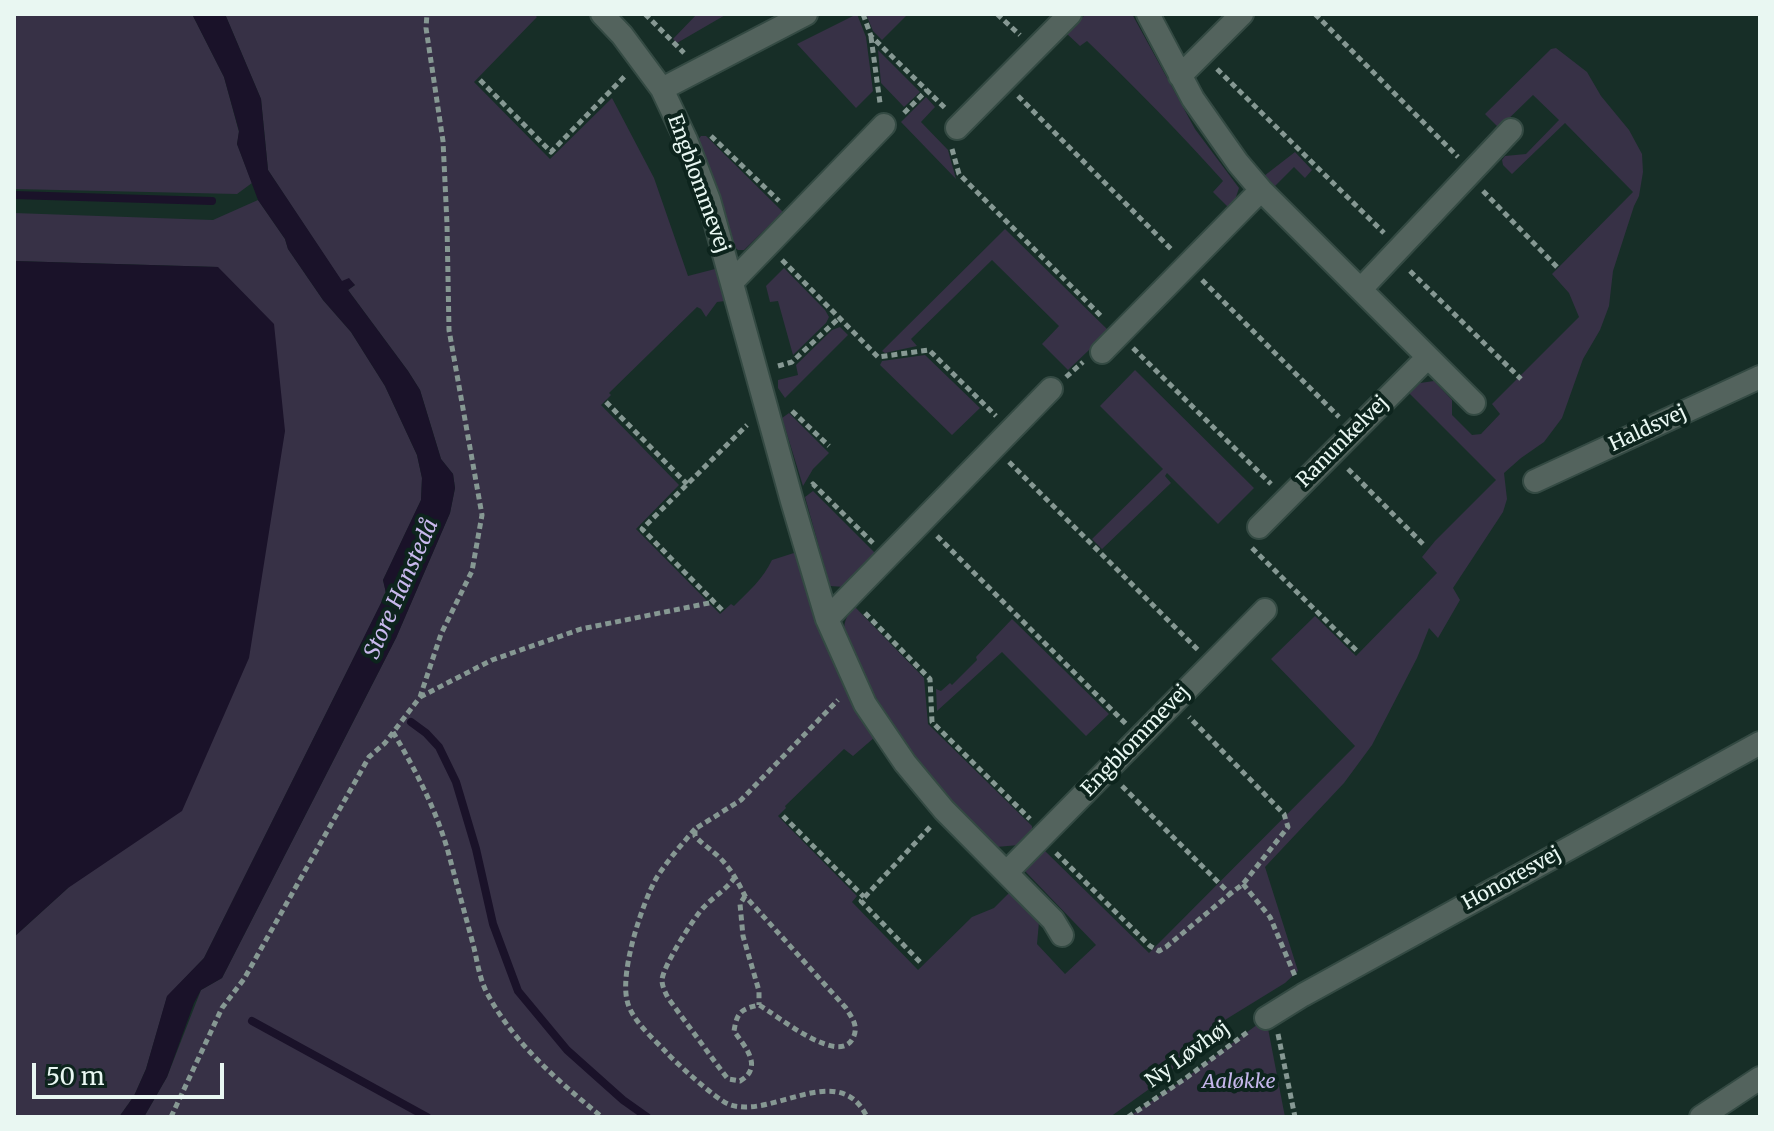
<!DOCTYPE html>
<html>
<head>
<meta charset="utf-8">
<style>
	body { margin:0 }
	#map { position:relative; width:1774px; height:1131px; overflow:hidden; background:#172e27; font-family:Merriweather,serif }
	canvas { display:block }
	.frame { position:absolute; inset:0; border:16px solid #e9f7f2; pointer-events:none }
	.scale { position:absolute; left:32px; top:1063px; width:192px; height:36px; box-sizing:border-box; border:4px solid #e9f7f2; border-top:0; padding-left:10px; font-size:24px; line-height:28px; white-space:nowrap; color:#e9f7f2; -webkit-text-stroke:6px #0d241d; paint-order:stroke }
</style>
</head>
<body>
<div id="map">
<canvas width="1774" height="1131"></canvas>
<div class="frame"></div>
<div class="scale">50 m</div>
</div>
<script>
const ctx = document.querySelector('canvas').getContext('2d');
ctx.lineJoin = 'round';
function paint(path, color) {
  ctx.fillStyle = color;
  ctx.fill(path, 'evenodd');
}
function trace(path, color, width, dash) {
  ctx.strokeStyle = color;
  ctx.lineWidth = width;
  ctx.lineCap = dash ? 'butt' : 'round';
  ctx.setLineDash(dash || []);
  ctx.stroke(path);
}
function drawText(font, color, halo, rows, align = 'center') {
  ctx.font = font + ' Merriweather,serif';
  ctx.lineWidth = 8;
  ctx.setLineDash([]);
  ctx.textBaseline = 'middle';
  ctx.strokeStyle = halo;
  ctx.fillStyle = color;
  for (const [text, x, y, turn = 0] of rows) {
    ctx.save();
    ctx.translate(x, y);
    ctx.rotate((+turn || 0) * Math.PI / 180);
    ctx.textAlign = isNaN(turn) ? turn : align;
    if (halo) ctx.strokeText(text, 0, 0);
    ctx.fillText(text, 0, 0);
    ctx.restore();
  }
}
paint(new Path2D(`
	M14 14H192L224 77 239 132 237 144 252 183 237 194 14 189Z
	M225 14H534L537 17 474 82 550 159 612 98 654 178 688 276 715 269 725 301 717 302 706 317 701 309 697 307 609 393 611 395 601 405 679 485 636 529 720 614 731 604 734 606C748 592 763 579 772 560L797 552 823 637 845 687 875 737 853 756 844 749 785 806 786 808 778 816 857 896 852 902 918 970 972 917 994 908 1010 892 1039 922 1037 944 1065 974 1096 945 1023 869 1043 849 1149 953 1355 746 1271 659 1315 616 1356 656 1437 573 1422 557 1435 541 1496 480 1409 393 1420 383 1434 381 1452 400V415L1472 435 1481 434 1500 414 1492 404 1579 317 1569 293 1552 274 1633 192 1565 123 1512 174 1503 165 1502 160 1505 156 1526 154 1559 120 1533 95 1499 128 1485 114 1551 49 1556 48 1587 72 1601 96 1629 130 1642 154 1643 172 1639 196 1634 206 1613 271 1609 306 1600 330 1583 359 1562 418 1544 442 1521 458 1504 473 1507 499 1503 512 1453 588 1460 600 1438 638 1429 628 1417 658 1372 745 1344 783 1265 867 1298 971 1285 983 1220 1023 1159 1082 1110 1117H144L167 1077 201 990 222 978 396 638 450 513 455 488 453 474 441 459 420 390 408 371 348 290 355 285 342 282 268 170 261 99Z
	M697 14H727L677 43 673 39Z
	M857 14 866 37 873 91 856 108 797 44Z
	M866 14H908L882 40 873 31Z
	M1086 14H1132L1195 129 1239 188 1235 200 1228 207 1213 192 1223 181C1179 132 1134 86 1087 41L1080 46 1066 33Z
	M878 50 920 92 904 107 881 83Z
	M926 97 935 107 921 122 948 150 956 179 901 122Z
	M701 136H706L783 212 744 250H738L733 246 719 197 697 141Z
	M1295 152 1312 170 1305 178 1294 167 1275 186 1264 176Z
	M258 200 285 239 288 249 323 300 351 332 385 386 417 455 422 478 421 500 383 580 386 593 204 958 167 997 146 1069 134 1096 119 1117H14V937L68 888 218 267 14 261V213L213 220Z
	M1005 229 1109 331 1068 370 1042 344 1059 326 992 260 911 339 917 346 885 353 882 351Z
	M784 268 825 310 829 317 826 323 793 355 778 301 770 302 766 286Z
	M840 327 848 335 785 398 778 388V380L798 375 796 365 832 330Z
	M925 355 980 408 952 435 880 365 882 361Z
	M1135 370 1254 488 1218 524 1167 473 1165 476 1171 483 1102 549 1092 539 1163 469 1100 406Z
	M789 413 829 453 813 469 803 486 782 418Z
	M813 491 877 555 845 587 830 586 805 497Z
	M855 607 924 678 928 724 1032 826V832L1019 845 996 847C943 794 894 737 861 669 856 658 848 646 845 635 842 624 847 614 855 607Z
	M1012 619 1109 714 1086 736 1002 652 937 711 936 689 941 691 950 683 952 685 977 660 976 657Z
	M1266 1018 1285 1117H1128L1186 1078Z`), '#373146');
paint(new Path2D(`
	M192 14H225L261 99 268 170 342 281 349 278 355 285 348 290 408 371 420 390 441 459 453 474 455 488 450 513 396 638 222 978 201 990 194 1003 167 1077 144 1117H119L134 1096 146 1069 167 996 204 958 386 593 383 580 421 500 422 478 417 455 385 386 351 332 323 300 288 249 285 239 258 200 237 144 239 131 224 77Z
	M14 261 218 267 274 324 285 431 249 658 182 811 68 888 14 937Z`), '#1a1229');
trace(new Path2D(`
	M14 195 212 201
	M411 722 426 733 439 747 456 782 476 849 493 924 518 991 567 1050 623 1100 647 1117
	M252 1021 427 1117`), '#1a1229', 8);
const minor = new Path2D(`
	M602 14 622 35 662 89 686 140 709 200 792 501 827 619 865 704 905 763 944 810 1053 920 1062 935
	M1148 14 1193 99 1238 163 1261 190 1474 403
	M1180 76 1242 14
	M662 89 806 14
	M957 128 1070 14
	M733 281 884 125
	M1361 289 1511 130
	M1102 352 1261 190
	M1535 481 1760 377
	M1259 527 1428 357
	M827 619 1051 389
	M1007 872 1265 610
	M1266 1018 1303 995 1760 743
	M1701 1117 1760 1078`);
trace(minor, '#344a43', 26);
trace(new Path2D(`
	M645 14 684 53
	M863 14 871 36 945 108
	M997 14 1020 35
	M1315 14 1458 157
	M871 37 880 103
	M1217 69 1384 233
	M480 80 551 152 626 75
	M1018 96 1172 250
	M904 113 927 90
	M711 136 779 201
	M952 149 959 174 1103 318
	M1483 191 1558 268
	M782 260 878 357 929 350 996 416
	M1410 271 1521 379
	M1202 280 1339 417
	M1133 348 1271 484
	M778 366 792 362 839 318
	M1066 377 1083 362
	M606 402 687 484
	M792 411 829 446
	M1009 462 1198 650
	M1348 469 1424 545
	M812 485 813 484 873 543
	M937 536 1126 724
	M1252 548 1357 651
	M722 610 642 529 747 425
	M865 613 930 679 932 722 1030 819
	M420 697 492 660 581 629 714 602
	M393 732C416 771 437 811 449 855 457 885 465 914 473 944 477 959 479 977 486 991 512 1042 559 1082 602 1117
	M1122 786 1230 894 1243 884 1288 827 1284 814 1189 717
	M783 816 864 897
	M695 829C682 844 668 860 657 877 642 903 620 971 627 1000 631 1020 653 1038 667 1053 676 1063 716 1099 728 1104 771 1121 839 1058 867 1117
	M1056 853 1150 946 1159 951 1166 947 1230 894
	M735 877C727 889 713 897 703 908 693 919 663 966 662 980 662 986 665 992 668 998L721 1070 728 1079 740 1081C764 1067 745 1047 734 1031 737 1012 741 1009 759 1005 777 1015 839 1067 853 1038 859 1026 852 1018 846 1008L745 896C738 882 731 869 720 858 712 850 703 845 695 836V829L741 800 838 700
	M1243 884 1270 917 1295 976
	M745 896 740 904 743 936 759 991V1005
	M920 962 861 901 931 826
	M1278 1034 1295 1117
	M171 1117 222 1008 244 979 369 757 385 743 420 697 441 634 472 571 482 515 449 330 447 224 443 141 426 28 427 14
	M1128 1117 1186 1078 1249 1031`), '#869893', 5, [6, 4]);
trace(minor, '#53635d', 22);
drawText('20px', '#e9f7f2', '#0d241d', [
	["Engblommevej",698,184,70],
	["Haldsvej",1648,429,-25],
	["Ranunkelvej",1343,442,-45],
	["Engblommevej",1136,741,-46],
	["Honoresvej",1512,879,-29],
	["Ny Løvhøj",1188,1055,-36]
]);
drawText('italic 20px', '#c5b6eb', '#0d241d', [
	["Aaløkke",1239,1082]
]);
drawText('italic 22px', '#c9b9ee', '#0d241d', [
	["Store Hanstedå",402,589,-66]
]);
</script>
</body>
</html>
